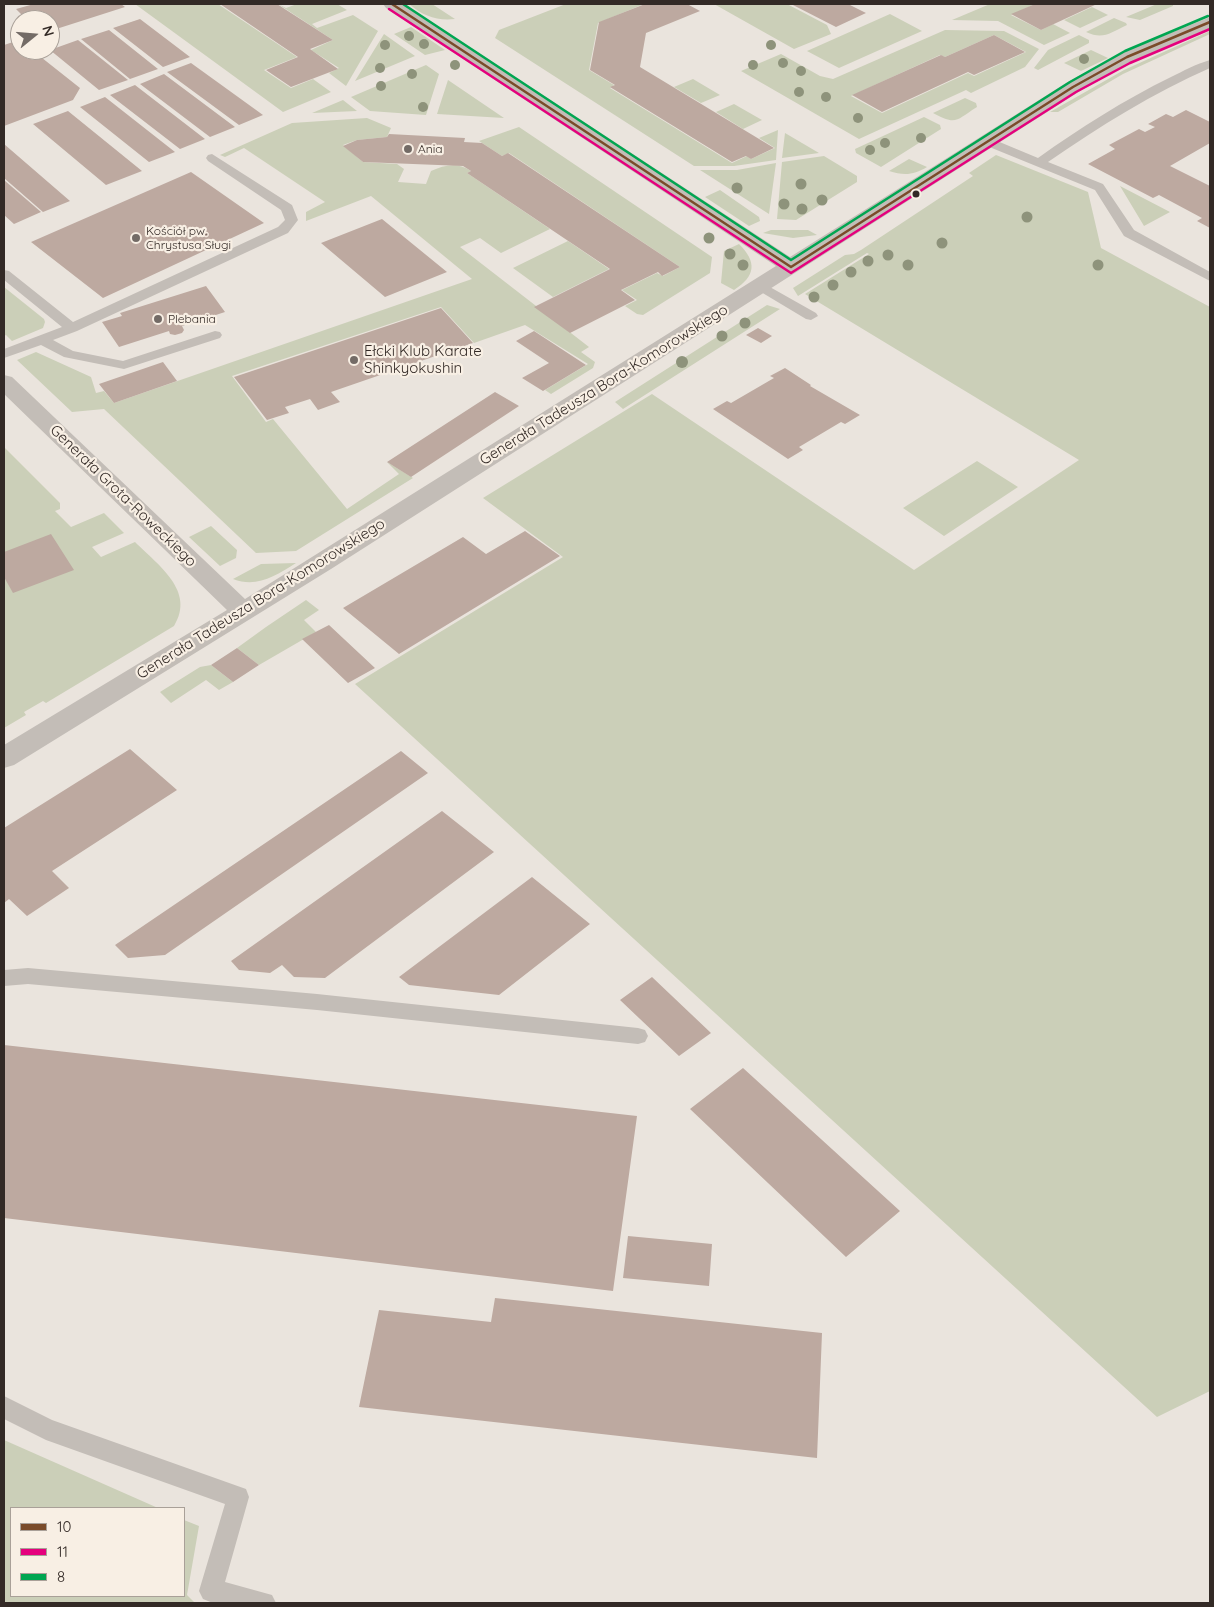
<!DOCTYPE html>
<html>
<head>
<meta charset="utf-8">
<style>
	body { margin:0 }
	#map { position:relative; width:1214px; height:1607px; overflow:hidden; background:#eae4dd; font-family:Quicksand,sans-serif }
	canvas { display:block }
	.frame { position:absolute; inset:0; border:5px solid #332a26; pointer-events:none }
	.legend { position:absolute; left:10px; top:1507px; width:175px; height:90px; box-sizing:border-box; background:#f8efe4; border:1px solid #a9a098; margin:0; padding:6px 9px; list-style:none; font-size:15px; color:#332a26 }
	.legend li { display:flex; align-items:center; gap:10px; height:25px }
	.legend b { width:25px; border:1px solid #a9a098 }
	.north { position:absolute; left:10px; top:10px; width:50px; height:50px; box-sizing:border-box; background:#f8efe4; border:1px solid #a9a098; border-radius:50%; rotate:73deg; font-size:14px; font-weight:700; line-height:20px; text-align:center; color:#332a26 }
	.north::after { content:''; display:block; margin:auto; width:18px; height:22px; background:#736b66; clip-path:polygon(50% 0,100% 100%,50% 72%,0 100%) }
</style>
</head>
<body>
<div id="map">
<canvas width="1214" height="1607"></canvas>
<div class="frame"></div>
<ul class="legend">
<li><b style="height:6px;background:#7a4b2a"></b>10</li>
<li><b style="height:6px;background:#e5007d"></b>11</li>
<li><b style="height:6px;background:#00a651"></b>8</li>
</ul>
<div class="north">N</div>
</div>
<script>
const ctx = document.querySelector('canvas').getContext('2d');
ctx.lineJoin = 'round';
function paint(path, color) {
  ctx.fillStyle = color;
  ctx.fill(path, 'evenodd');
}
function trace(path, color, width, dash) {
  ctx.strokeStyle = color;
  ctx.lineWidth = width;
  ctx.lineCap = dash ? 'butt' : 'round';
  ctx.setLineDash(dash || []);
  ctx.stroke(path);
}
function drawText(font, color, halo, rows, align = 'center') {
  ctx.font = font + ' Quicksand,sans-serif';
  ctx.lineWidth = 4.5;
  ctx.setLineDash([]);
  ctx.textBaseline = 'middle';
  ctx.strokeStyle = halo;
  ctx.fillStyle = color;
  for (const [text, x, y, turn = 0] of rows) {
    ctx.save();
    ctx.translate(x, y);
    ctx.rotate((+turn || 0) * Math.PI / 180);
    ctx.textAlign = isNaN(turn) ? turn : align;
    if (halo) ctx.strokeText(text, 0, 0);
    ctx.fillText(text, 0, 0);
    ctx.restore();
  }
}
paint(new Path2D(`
	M135 4H218L297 57 264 70 291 88 313 79 331 92 283 112Z
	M278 4 286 8 297 4H337L347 10 312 24 317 28 353 15 378 31 346 86 329 73 339 68 311 50 333 40Z
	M409 4H432L455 19C437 21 423 16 409 4Z
	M566 4H644L598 23 589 70 614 85 610 88 732 163 747 156 751 159 775 148 759 138 778 130 776 160 734 166H694L495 38 499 30Z
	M714 4H787L827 25 831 34 794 49Z
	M990 4H1035L1011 15 1041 30 1053 24 1070 33 1044 45 998 21 952 20Z
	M1157 4H1173V6L1140 20 1126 17Z
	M1092 7 1108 15 1080 28 1064 20Z
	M890 14 922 31 839 68 807 51Z
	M1114 18 1126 23 1127 25C1110 33 1103 40 1086 32Z
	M411 27 445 50 425 55 394 34Z
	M945 30 1004 31 1039 49 1025 67 971 93 966 90 859 139 741 71 781 54 820 76 833 79ZM994 35 1026 52 974 76 968 73 882 113 851 96 940 55 945 57Z
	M1210 31V34L1123 74 1058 112H1050L1124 70Z
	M384 34 415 56 355 81Z
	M1079 35 1089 40V43L1038 70 1034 68 1048 50Z
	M1091 50 1108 58 1081 71 1064 63Z
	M426 65 439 74 426 115 370 111 351 97Z
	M693 79 720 95 701 103 674 87Z
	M448 80 504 118 437 114Z
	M965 98 976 103 977 107C956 120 957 126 933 113Z
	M343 100 357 111 312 113Z
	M734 104 762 120 743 129 716 112Z
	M924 117 940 125 941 129 881 167 856 153 855 149Z
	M367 118 391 128 387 137 357 140 343 145 363 162 397 164 404 169 398 182 426 184 431 171C445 165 457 162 471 171L467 173 550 229 501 253 480 238 460 247 589 347 581 352 595 362 593 368 551 394 545 390 588 364 525 325 474 343 441 307 232 376 266 422 273 419 347 509 399 474 387 462 413 478 296 551 256 553 104 409 72 412 17 360 36 352 91 377 96 393 104 391 114 403 472 279 371 196 306 221V212L325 202 244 148 225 157 220 155 292 123Z
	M519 127 712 257 710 273 643 315 637 314 625 306 637 300 622 290 657 273 663 276 680 267 509 153 502 156 479 141Z
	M785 133 819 153 782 158Z
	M996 155 1088 192 1101 248 1210 307V1391L1157 1417 355 684 563 557 483 498 652 394 914 570 1079 460 805 294 869 254 867 253 798 296 793 288 845 255 854 254 861 250 973 176 969 173Z
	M824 156 857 176V182L796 220 777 219 782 162Z
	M909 159 927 167C914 175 904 176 889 171Z
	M776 163 769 214 700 170H737Z
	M1120 186 1170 212 1144 226Z
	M720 190 759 217 760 221 749 226 705 197Z
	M771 230H808L817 235 793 238 763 233Z
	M568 241 609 269 553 297 513 268Z
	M739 244C757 262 756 276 734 290L721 283 724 251Z
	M4 287 44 319 45 322 43 328 12 341 6 335 4 336Z
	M767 305 780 309 623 409 615 402Z
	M4 447 60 503V509L55 511 71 527 104 513 124 533 92 547 101 557 135 542C158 565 196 591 174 626L46 703 43 701 24 712 26 715 4 728Z
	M977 461 1018 487 944 536 903 508Z
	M211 526 237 550 236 558 220 566 189 537Z
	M296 563C275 576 257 588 233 579L261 564Z
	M306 600 319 610 304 620 316 632 259 665 237 648 266 627Z
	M211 665 233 682 219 690 206 680 171 703 160 692 200 667Z
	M4 1440 158 1508H11V1596H184V1520L199 1526 187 1595 195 1603H4Z`), '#cbcfb8');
paint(new Path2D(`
	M34 4H121L125 7 50 31V20H27L16 9Z
	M220 4H277L333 40 310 49 338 69 291 87 266 70 298 57Z
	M645 4H687L700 11 646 33 640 67 774 148 751 159 746 156 732 162 610 87 615 85 590 70 599 22Z
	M791 4H848L866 13 836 27Z
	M1035 4H1097L1041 30 1011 14Z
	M140 19 190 57 163 67 113 28Z
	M109 30 158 69 130 79 81 39Z
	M994 35 1025 52 974 75 968 72 882 112 852 95 941 55 945 57Z
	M78 40 128 80 99 90 50 50Z
	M13 42 20 48V50L25 52 32 50 80 88 73 100 4 126V45Z
	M191 63 263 115 239 125 167 72Z
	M164 74 235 127 210 137 140 84Z
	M135 85 205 139 180 149 110 95Z
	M105 97 175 152 149 162 80 107Z
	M1186 110 1210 122V143L1170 166 1210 186V228L1197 221 1202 218 1159 195 1153 198 1088 164 1115 149 1109 145 1139 129 1145 132 1155 127 1148 124 1166 114 1173 117Z
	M68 111 142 171 106 185 33 124Z
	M389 134 465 138 464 142 482 143 502 156 508 153 680 267 662 276 658 272 621 290 635 300 570 333 534 307 610 269 467 173 471 171 463 166 363 162 343 146 357 140 387 137Z
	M4 144 70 201 43 212 4 178Z
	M191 172 264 223 103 298 31 242Z
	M4 180 41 212 14 224 4 215Z
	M382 219 447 272 385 297 321 243Z
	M206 286 225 312 182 326 184 330 182 333 175 335 170 334 169 331 119 347 102 322 122 316 120 313Z
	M441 308 473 343 331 392 340 402 318 410 310 399 285 407 289 413 267 420 234 377Z
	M758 328 772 336 761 343 746 335Z
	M534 331 586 365 543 391 522 378 549 363 516 341Z
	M163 362 177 381 114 403 99 384Z
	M785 368 811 385 810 386 860 415 845 424 841 422 799 447 803 450 788 459 713 409 727 401 731 403 774 378 770 376Z
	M495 392 519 406 411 477 387 462Z
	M525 531 560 556 399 654 343 608 463 537 486 554Z
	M51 534 74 570 13 593 4 577V552Z
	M329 625 375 668 348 683 302 639Z
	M237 648 259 665 233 682 211 665Z
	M130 749 177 790 52 871 69 888 27 916 9 899 4 903V828Z
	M401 751 428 773 165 955 128 958 115 945Z
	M442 811 494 852 325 978 294 977 282 965 270 973 239 970 231 961Z
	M532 877 590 924 499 995 409 985 399 977Z
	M652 977 711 1033 679 1056 620 1000Z
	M4 1045 637 1116 613 1291 4 1218Z
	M743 1068 900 1211 846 1257 690 1109Z
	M628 1236 712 1244 709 1286 623 1278Z
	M495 1298 822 1333 817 1458 359 1407 379 1310 491 1322Z`), '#bda9a0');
paint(new Path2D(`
	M1210 60V68C1153 93 1100 126 1048 162L1103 184 1134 230 1210 272V281L1124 236 1095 190 982 144 980 141 982 138H990L1038 158C1080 128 1124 100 1171 77 1183 71 1196 64 1210 60Z
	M212 154 292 205 298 220 288 233 77 331 53 340 73 351 123 361 215 331 220 332 222 335 220 338 124 369 64 357 41 345 4 358V349L62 327 4 280V270L9 271 73 322 278 227 285 220 281 210 208 161 206 158 208 155Z
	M761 282 816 313 818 316 811 320 806 319 756 289 754 286Z
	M28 968 317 994 638 1028 645 1030 648 1036 645 1042 638 1044 317 1010 28 984 4 986V970Z
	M4 1396 52 1420 246 1489 249 1497 225 1582 272 1595 276 1603H213L203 1599 199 1591 225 1504 46 1440 4 1419Z`), '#c3bdb7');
paint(new Path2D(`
	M383 4H404L790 257 1066 83 1121 53 1210 17V28L1133 61 1080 91 331 569 14 765 4 768V745L227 610 4 394V375L12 377 245 599 776 266 386 8Z`), '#c3bdb7');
trace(new Path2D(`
	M392 4 791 267 1073 87 1127 57 1210 22`), '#7a4b2a', 2.5);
trace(new Path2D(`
	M389 9 791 273 1076 92 1130 63 1210 29`), '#e5007d', 2.5);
trace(new Path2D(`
	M403 4 791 260 1070 82 1125 51 1208 16`), '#00a651', 2.5);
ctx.fillStyle = '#8e937b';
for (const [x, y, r] of [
	[409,36,5],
	[424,44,5],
	[385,45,5],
	[771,45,5],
	[1084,59,5],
	[783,63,5],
	[455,65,5],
	[753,65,5],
	[380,68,5],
	[801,71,5],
	[412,74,5],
	[381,86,5],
	[799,92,5],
	[826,97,5],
	[423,107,5],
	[858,118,5],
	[921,138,5],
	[885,143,5],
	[870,150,5],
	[801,184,5.5],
	[737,188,5.5],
	[822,200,5.5],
	[784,204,5.5],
	[802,209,5.5],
	[1027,217,5.5],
	[709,238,5.5],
	[942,243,5.5],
	[730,254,5.5],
	[888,255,5.5],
	[868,261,5.5],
	[743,265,5.5],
	[908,265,5.5],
	[1098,265,5.5],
	[851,272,5.5],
	[833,285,5.5],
	[814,297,5.5],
	[745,323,5.5],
	[722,336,5.5],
	[682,362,6]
]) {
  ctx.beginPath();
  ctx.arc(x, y, r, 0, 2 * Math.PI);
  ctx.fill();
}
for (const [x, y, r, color] of [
	[408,149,5,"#736b66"],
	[916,194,4.5,"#332a26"],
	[136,238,5,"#736b66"],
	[158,319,5,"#736b66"],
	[354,360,5,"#736b66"]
]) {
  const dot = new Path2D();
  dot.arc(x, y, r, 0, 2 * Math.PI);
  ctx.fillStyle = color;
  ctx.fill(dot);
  trace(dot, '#f8efe4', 2);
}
drawText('12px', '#332a26', '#f8efe4', [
	["Ania",418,149],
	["Kościół pw.",146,231],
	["Chrystusa Sługi",146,245],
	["Plebania",168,319]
], 'left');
drawText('15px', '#332a26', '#f8efe4', [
	["Ełcki Klub Karate",364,351],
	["Shinkyokushin",364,368]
], 'left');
drawText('15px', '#332a26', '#f8efe4', [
	["Generała Tadeusza Bora-Komorowskiego",604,385,-32],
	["Generała Grota-Roweckiego",123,496,44],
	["Generała Tadeusza Bora-Komorowskiego",261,599,-32]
]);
</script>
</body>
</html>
